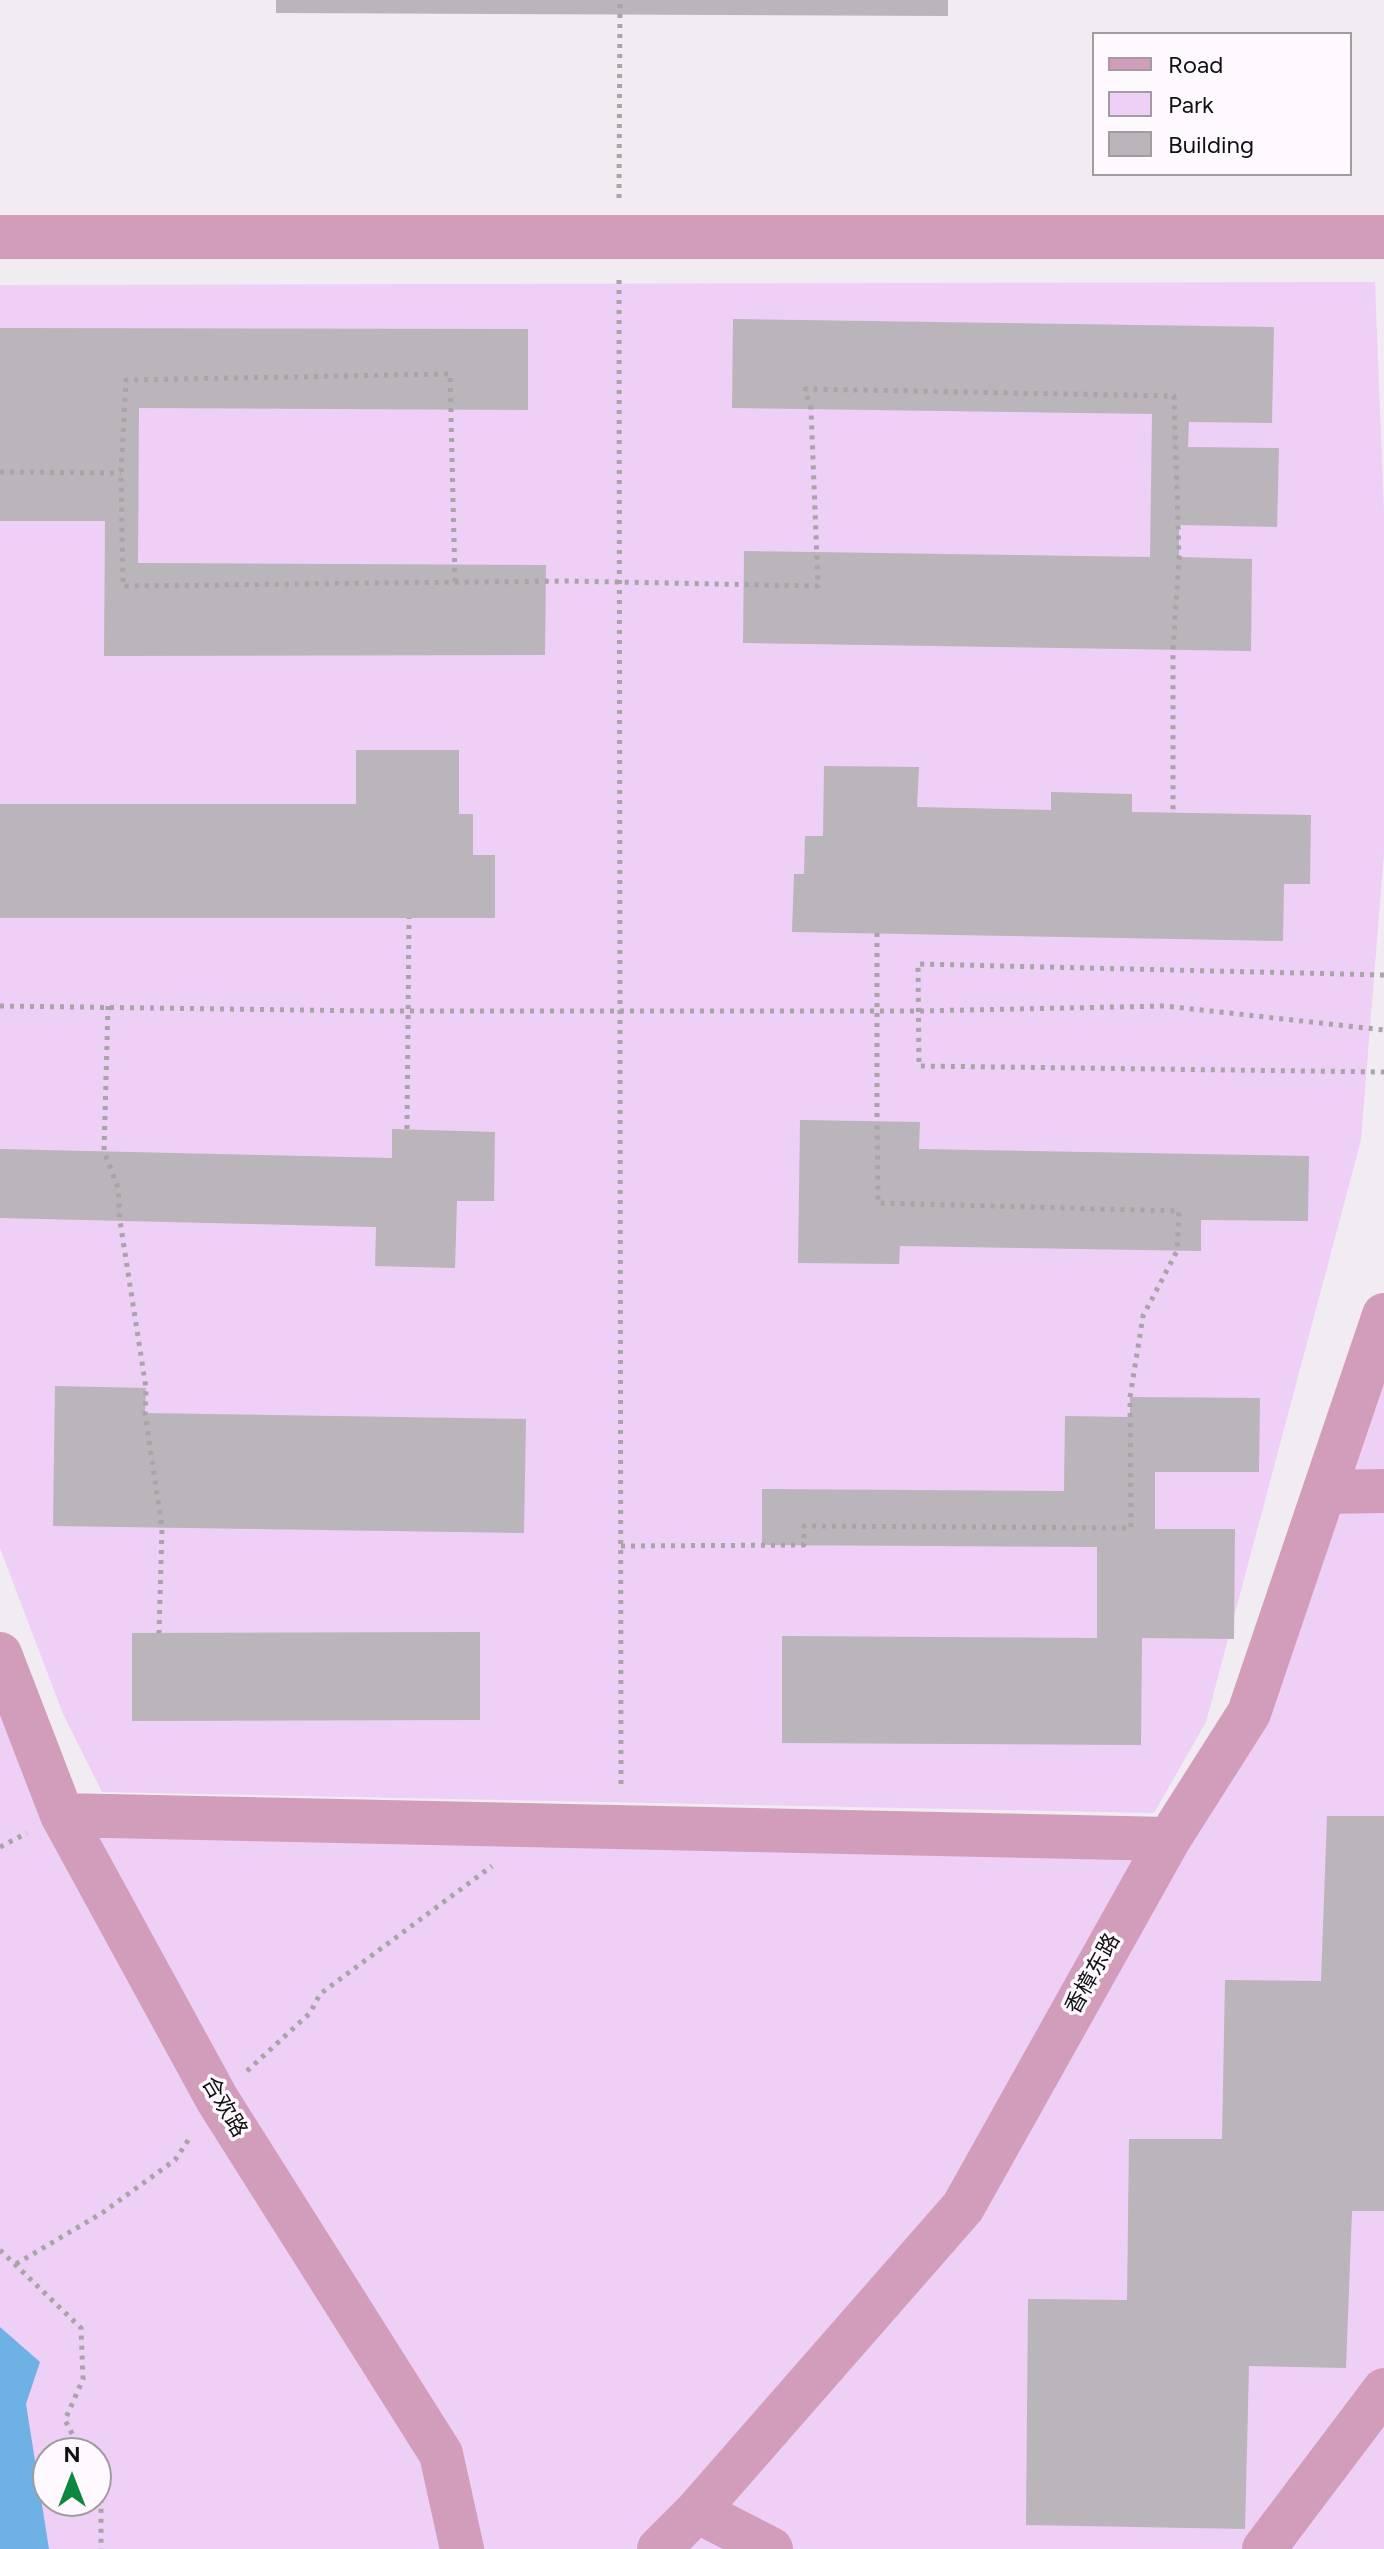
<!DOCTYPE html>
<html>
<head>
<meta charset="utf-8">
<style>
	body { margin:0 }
	#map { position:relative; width:1384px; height:2549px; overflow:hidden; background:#f1ecf2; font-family:Figtree,sans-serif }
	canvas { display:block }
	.legend { position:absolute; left:1092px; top:32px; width:260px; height:144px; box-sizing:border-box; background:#fef9ff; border:2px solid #a09ca0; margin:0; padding:10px 14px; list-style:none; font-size:24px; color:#121012 }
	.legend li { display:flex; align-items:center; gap:16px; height:40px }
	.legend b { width:40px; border:2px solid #a09ca0 }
	.north { position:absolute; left:32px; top:2437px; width:80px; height:80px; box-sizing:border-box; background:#fef9ff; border:2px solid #a09ca0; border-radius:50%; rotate:0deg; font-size:22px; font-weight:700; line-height:32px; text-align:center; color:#121012 }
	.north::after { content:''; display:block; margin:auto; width:28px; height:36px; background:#0d8740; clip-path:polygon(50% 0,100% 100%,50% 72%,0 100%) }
</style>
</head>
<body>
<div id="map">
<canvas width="1384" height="2549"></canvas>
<ul class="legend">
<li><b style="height:10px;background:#d29dba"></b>Road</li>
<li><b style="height:22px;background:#eecff6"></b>Park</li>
<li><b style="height:22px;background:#b9b5ba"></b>Building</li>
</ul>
<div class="north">N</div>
</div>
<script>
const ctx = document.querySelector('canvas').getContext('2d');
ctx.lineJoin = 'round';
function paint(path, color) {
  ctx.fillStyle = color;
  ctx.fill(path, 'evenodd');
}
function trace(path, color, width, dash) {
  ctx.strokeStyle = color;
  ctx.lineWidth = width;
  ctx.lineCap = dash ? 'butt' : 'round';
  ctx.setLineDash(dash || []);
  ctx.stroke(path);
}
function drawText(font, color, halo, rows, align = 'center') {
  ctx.font = font + ' Figtree,"Noto Sans SC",sans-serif';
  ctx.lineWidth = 7;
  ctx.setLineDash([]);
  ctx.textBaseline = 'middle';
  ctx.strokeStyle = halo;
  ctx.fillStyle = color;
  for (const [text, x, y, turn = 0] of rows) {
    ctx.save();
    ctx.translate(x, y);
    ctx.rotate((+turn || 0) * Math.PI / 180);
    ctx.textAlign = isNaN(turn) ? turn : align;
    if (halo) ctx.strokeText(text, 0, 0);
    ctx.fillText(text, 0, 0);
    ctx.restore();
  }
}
paint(new Path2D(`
	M1375 282 1384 512V853L1361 1140 1206 1722 1154 1813 102 1792 63 1714 0 1548V285Z
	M1384 1320V2549H0V1654L62 1815 1169 1839 1249 1713ZM48 2453H96V2501H48Z`), '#eecff6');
paint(new Path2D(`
	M0 2327 40 2362 26 2404 49 2549H0Z`), '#6eb1e5');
paint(new Path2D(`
	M276 0H948V16L276 13Z
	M733 319 1274 327 1272 423 1189 422 1188 447 1279 448 1277 527 1179 525V557L1252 559 1251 651 743 643 744 551 1150 557 1152 414 732 408Z
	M0 328 528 329V410L139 408 138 563 546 565 545 655 104 656 105 521H0Z
	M356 750H459V814H473V855H495V918H0V804H356Z
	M824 766 919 767 917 807 1051 810V792L1132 794V812L1311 815 1310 884H1284L1283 941 792 932 794 874H804L805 836H823Z
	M800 1120 920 1122 919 1149 1309 1156 1308 1221 1201 1220V1251L900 1246 899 1264 798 1263Z
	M392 1129 495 1132 494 1201H457L455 1268 375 1266 376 1227 0 1218V1149L392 1158Z
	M55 1386 146 1388 145 1413 526 1419 524 1533 53 1526Z
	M1130 1397 1260 1398 1259 1472H1155V1529H1235L1234 1639 1142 1638 1141 1745 782 1743V1636L1097 1638V1547L762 1545V1489L1064 1491 1065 1416 1130 1417Z
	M480 1632V1720L132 1721V1633Z
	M1327 1816H1384V2211H1352L1346 2368 1249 2366 1245 2529 1026 2525 1028 2299 1127 2300 1129 2139H1222L1225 1980 1321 1981Z`), '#b9b5ba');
trace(new Path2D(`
	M619 198 620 0
	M619 280 621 1786
	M0 472 121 473
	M455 582 450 374 126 380 121 473 123 586 566 581 818 586 811 409 805 389 1174 396 1179 557 1173 650V813
	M1384 975 918 964 919 1066 1384 1072
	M0 1006 374 1011H918L1165 1006 1384 1030
	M108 1006 104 1151 118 1188 120 1221 146 1388 145 1413 162 1528 159 1633
	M621 1546 804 1545V1526L1131 1528 1130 1397 1143 1316 1177 1251 1179 1211 878 1203 877 1121
	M0 1847 27 1833
	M247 2071 310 2013 320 1994 492 1866
	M0 2250 81 2328 83 2379 65 2420 82 2453
	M16 2264 102 2213 175 2160 191 2136
	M96 2480 101 2490V2549`), '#a8a4a8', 5, [4, 6]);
trace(new Path2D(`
	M0 237H1384
	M1324 1492 1384 1491
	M0 1654 62 1815 217 2099 441 2454 462 2549
	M62 1815 1169 1839
	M697 2511 771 2549
	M659 2549 697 2511 963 2207 1169 1839 1249 1713 1384 1315
	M1264 2549 1384 2390`), '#d29dba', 44);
trace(new Path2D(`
	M877 933V1121
	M407 1129 409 918`), '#a8a4a8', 5, [4, 6]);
drawText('22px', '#121012', '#fef9ff', [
	["香樟东路",1093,1974,-61],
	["合欢路",224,2107,59]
]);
</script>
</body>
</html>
